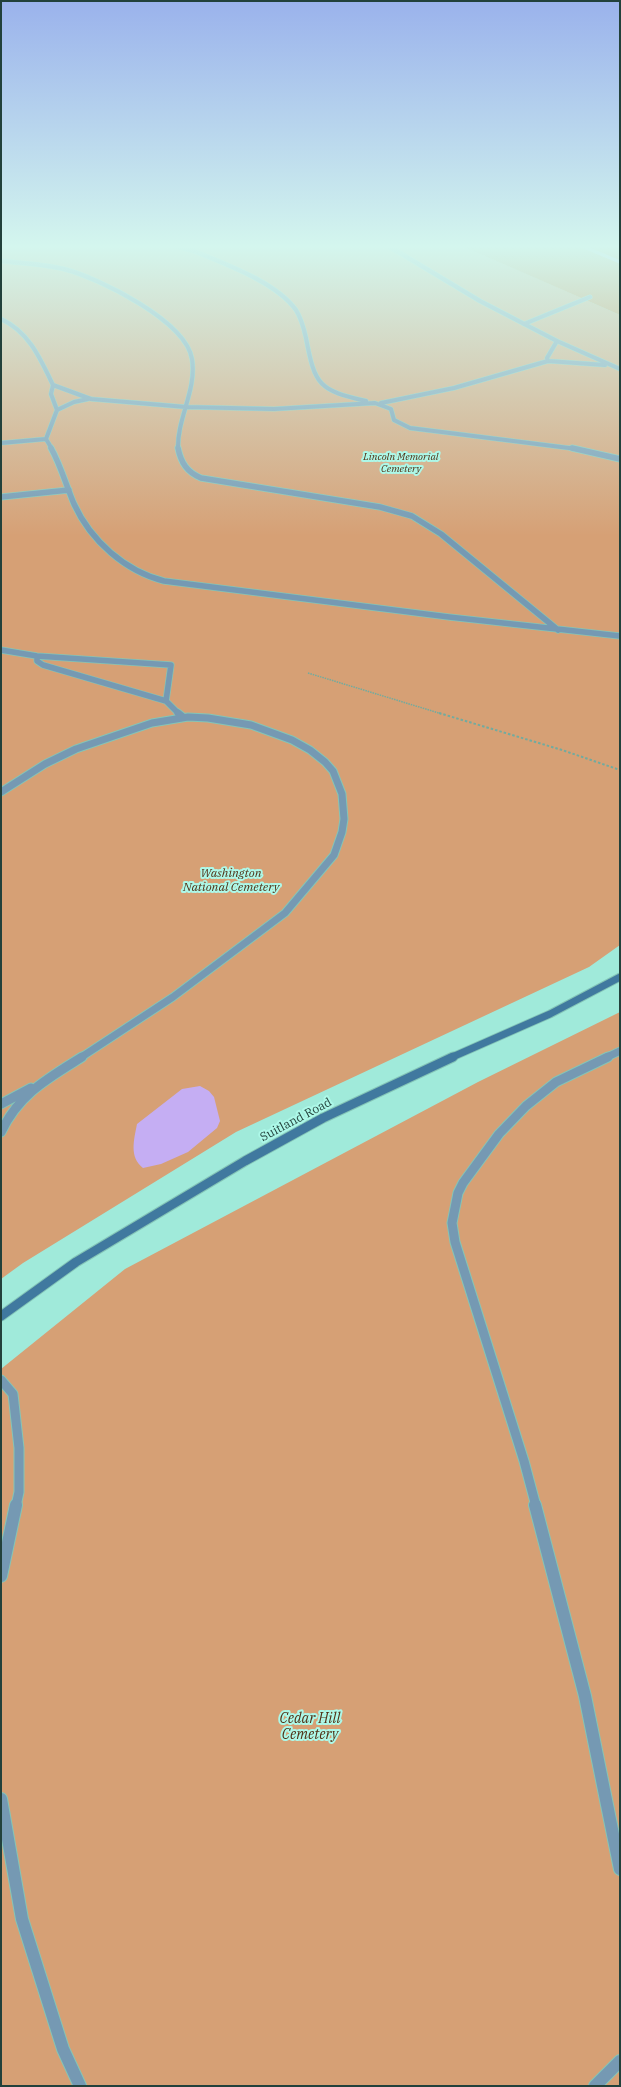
<!DOCTYPE html>
<html>
<head>
<meta charset="utf-8">
<style>
	body { margin:0 }
	#map { position:relative; width:621px; height:2087px; overflow:hidden; background:#a0eada; font-family:"IBM Plex Serif",serif }
	canvas { display:block }
	.frame { position:absolute; inset:0; border:2px solid #22413b; pointer-events:none }
</style>
</head>
<body>
<div id="map">
<canvas width="621" height="2087"></canvas>
<div class="frame"></div>
</div>
<script>
const ctx = document.querySelector('canvas').getContext('2d');
ctx.lineJoin = 'round';
function paint(path, color) {
  ctx.fillStyle = color;
  ctx.fill(path, 'evenodd');
}
function trace(path, color, width, dash) {
  ctx.strokeStyle = color;
  ctx.lineWidth = width;
  ctx.lineCap = dash ? 'butt' : 'round';
  ctx.setLineDash(dash || []);
  ctx.stroke(path);
}
function drawText(font, color, halo, rows, align = 'center') {
  ctx.font = font + ' "IBM Plex Serif",serif';
  ctx.lineWidth = 4;
  ctx.setLineDash([]);
  ctx.textBaseline = 'middle';
  ctx.strokeStyle = halo;
  ctx.fillStyle = color;
  for (const [text, x, y, turn = 0] of rows) {
    ctx.save();
    ctx.translate(x, y);
    ctx.rotate((+turn || 0) * Math.PI / 180);
    ctx.textAlign = isNaN(turn) ? turn : align;
    if (halo) ctx.strokeText(text, 0, 0);
    ctx.fillText(text, 0, 0);
    ctx.restore();
  }
}
paint(new Path2D(`
	M1 244H459L620 315V945L589 967 236 1132 23 1263 1 1279Z
	M620 1012V2086H1V1369L125 1269 478 1082Z`), '#d6a075');
paint(new Path2D(`
	M458 244H620V315L460 245Z`), '#cc813e');
paint(new Path2D(`
	M200 1086 209 1091 214 1097 220 1121 217 1128 188 1152 161 1164 143 1168C129 1157 134 1140 137 1124L182 1089Z`), '#c5aef3');
trace(new Path2D(`
	M577 244 620 262`), '#c5aef3', 3.5);
const serviceFar4 = new Path2D(`
	M169 244 194 251
	M195 244 192 248 194 251C225 264 276 282 296 310 301 318 304 329 306 338 315 386 319 390 366 401
	M1 261C22 263 44 264 64 269 99 278 186 321 192 359 197 390 177 418 178 449
	M1 319C29 332 40 358 53 385L91 399 186 407 274 409 375 403 391 409 394 420 410 428 577 449
	M524 324 590 297
	M557 341 620 369
	M548 361 605 365
	M381 403 454 388 548 361 547 358 557 341 480 301 385 244
	M57 410 74 402 88 399
	M1 443 46 439
	M52 449 46 439 57 410 51 394 53 385`);
const serviceFar3 = new Path2D(`
	M51 448C61 466 66 485 74 504 91 541 125 571 164 581L449 617 620 636
	M178 448C181 463 187 472 201 478L380 507 412 516 441 534 558 630
	M572 448 620 459
	M1 497 69 490
	M1 650 37 656 171 665 166 701 179 714
	M37 656V661L43 665 166 701`);
const serviceFar2 = new Path2D(`
	M178 713 183 717
	M1 792 45 764 76 749 152 723 188 717 208 718 251 725 292 740 310 750 325 762 333 771 342 794 344 819 342 832 334 855 285 913 173 997 80 1058
	M605 1058 620 1051`);
const serviceFar1 = new Path2D(`
	M1 1104 31 1088
	M1 1132C19 1094 47 1079 82 1057
	M1 1380 13 1394 19 1448V1492L16 1506
	M536 1506 524 1461 455 1242 452 1223 458 1193 463 1183 499 1134 526 1106 556 1082 608 1057`);
const service = new Path2D(`
	M535 1505 585 1696 620 1869
	M1 1576 16 1505
	M1 1799 22 1919 63 2049 80 2086
	M595 2086 620 2061`);
const secondaryFar1 = new Path2D(`
	M450 1058 550 1014 620 977`);
const secondary = new Path2D(`
	M1 1316 76 1262 245 1161 323 1118 453 1057`);
trace(serviceFar4, '#84c5b7', 5);
trace(serviceFar3, '#84c5b7', 7);
trace(serviceFar2, '#84c5b7', 9);
trace(serviceFar1, '#84c5b7', 11);
trace(service, '#84c5b7', 14);
trace(secondaryFar1, '#84c5b7', 9);
trace(secondary, '#84c5b7', 11);
trace(new Path2D(`
	M308 673 442 714`), '#71ab9f', 1.5, [1.5, 1]);
trace(new Path2D(`
	M439 713 562 750 620 770`), '#71ab9f', 2, [2.5, 2]);
trace(serviceFar4, '#7599b3', 4);
trace(serviceFar3, '#7599b3', 5.5);
trace(serviceFar2, '#7599b3', 7);
trace(serviceFar1, '#7599b3', 9);
trace(service, '#7599b3', 12);
trace(secondaryFar1, '#40799f', 7);
trace(secondary, '#40799f', 9);
const sky = ctx.createLinearGradient(0, 0, 0, 536);
sky.addColorStop(0, '#9ab2ec');
sky.addColorStop(0.46, '#d4f6ee');
sky.addColorStop(1, '#d4f6ee00');
ctx.fillStyle = sky;
ctx.fillRect(0, 0, 621, 536);
drawText('italic 10px', '#513116', '#adf8e8', [
	["Lincoln Memorial",401,457],
	["Cemetery",401,469]
]);
drawText('italic 12px', '#513116', '#adf8e8', [
	["Washington",231,874],
	["National Cemetery",231,888]
]);
drawText('12px', '#22413b', '#adf8e8', [
	["Suitland Road",296,1120,-28]
]);
drawText('italic 14px', '#513116', '#adf8e8', [
	["Cedar Hill",310,1719],
	["Cemetery",310,1735]
]);
</script>
</body>
</html>
